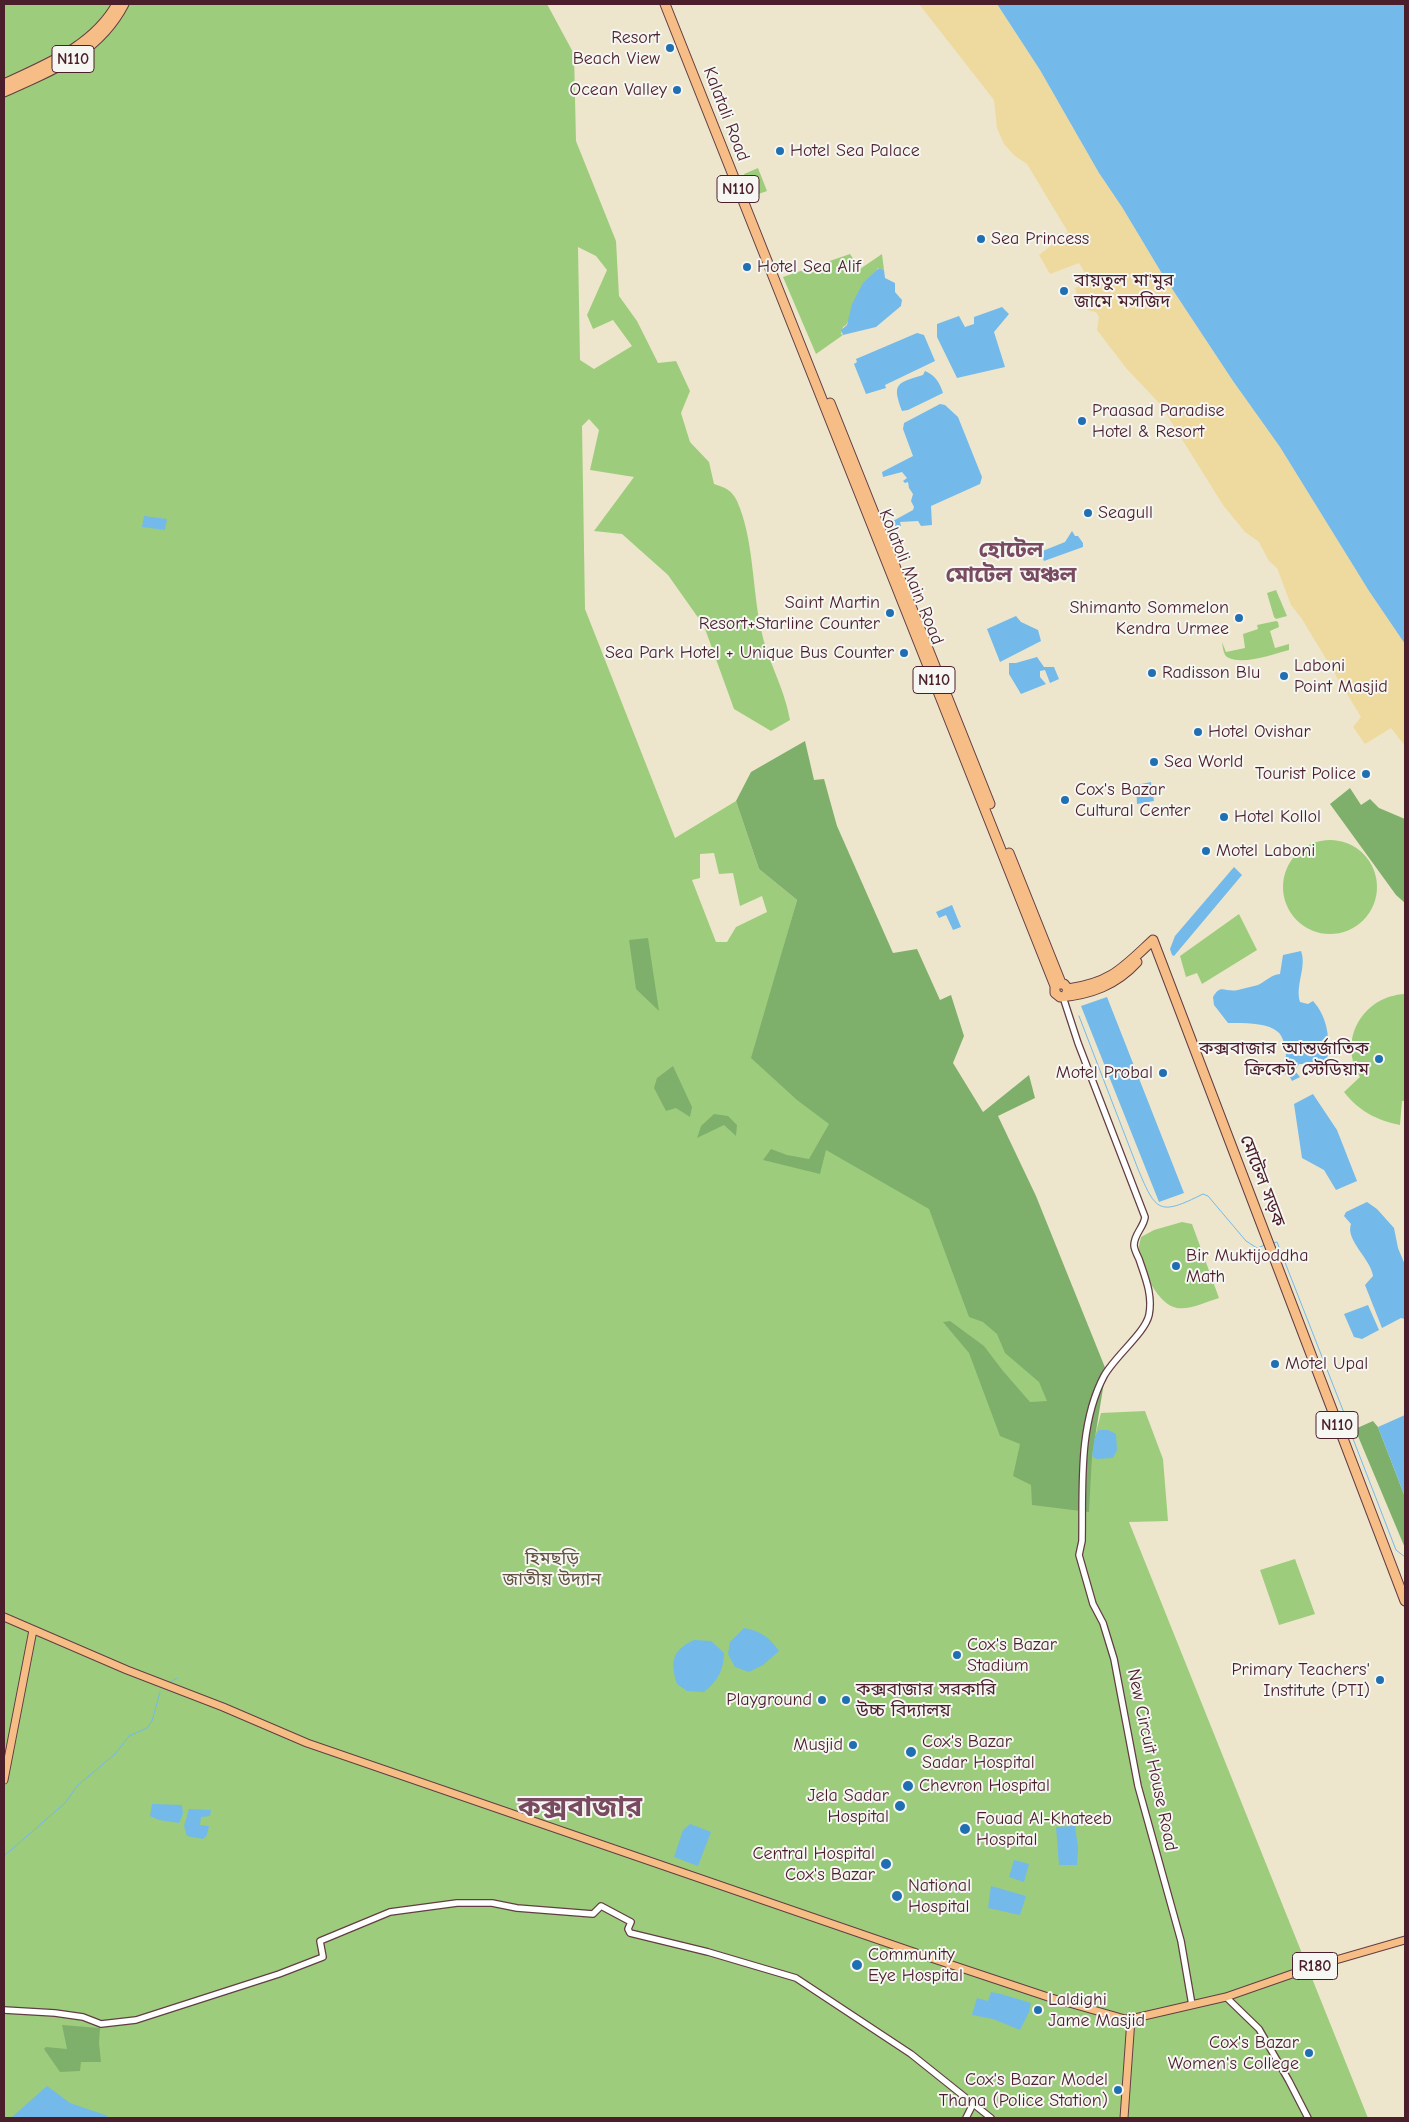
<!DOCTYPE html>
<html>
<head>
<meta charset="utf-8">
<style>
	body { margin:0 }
	#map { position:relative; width:1409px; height:2122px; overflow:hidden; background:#ede6cc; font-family:"Comic Neue",sans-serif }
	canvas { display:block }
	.frame { position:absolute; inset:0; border:5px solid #4a1f2b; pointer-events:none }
</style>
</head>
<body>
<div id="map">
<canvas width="1409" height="2122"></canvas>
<div class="frame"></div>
</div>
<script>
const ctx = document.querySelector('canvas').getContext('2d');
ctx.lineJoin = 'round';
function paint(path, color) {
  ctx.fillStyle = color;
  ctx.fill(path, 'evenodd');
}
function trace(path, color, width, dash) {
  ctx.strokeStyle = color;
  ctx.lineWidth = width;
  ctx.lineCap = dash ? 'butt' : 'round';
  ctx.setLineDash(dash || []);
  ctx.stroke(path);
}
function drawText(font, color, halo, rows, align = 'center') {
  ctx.font = font + ' "Comic Neue","Noto Sans Bengali",sans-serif';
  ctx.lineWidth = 4;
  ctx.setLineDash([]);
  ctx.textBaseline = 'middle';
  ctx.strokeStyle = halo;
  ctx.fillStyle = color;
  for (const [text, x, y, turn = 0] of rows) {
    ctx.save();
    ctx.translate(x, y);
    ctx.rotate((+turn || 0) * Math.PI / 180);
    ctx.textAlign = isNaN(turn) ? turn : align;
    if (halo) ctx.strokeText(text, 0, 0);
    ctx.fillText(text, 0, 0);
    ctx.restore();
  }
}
paint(new Path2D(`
	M4 4H547L574 54 576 141 616 241 619 296 637 321 658 363 676 361 690 391 681 413 690 442 709 462 714 484C724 487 732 490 737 501 754 539 752 588 761 629 767 660 784 686 790 720L771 731 734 709 704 626 668 575 622 534 594 531 634 477 590 470 599 430 589 419 582 426 585 609 675 838 736 801 759 869 797 900 770 996 976 1167 1095 1436 1101 1413 1145 1411 1163 1459 1168 1521 1129 1522 1368 2118H4ZM578 247 596 256 607 270 587 315 593 329 613 320 632 346 594 369 580 360ZM714 853 719 874 733 873 740 906 762 896 767 912 736 927 727 942H716L692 880 700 878V854Z
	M758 168 767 191 753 196 744 174Z
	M850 254 860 269 882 254 884 270 878 268 846 325 843 327 841 334 843 335 816 354 783 277Z
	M1276 590 1287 616 1276 619 1274 617 1267 593Z
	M1276 621 1278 622 1279 627 1270 631 1275 648 1289 644V650C1274 654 1242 666 1227 657 1223 654 1223 647 1222 642L1226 652 1245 648 1243 634 1258 629 1257 625Z
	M1283 887a47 47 0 1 1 94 0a47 47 0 1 1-94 0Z
	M1239 914 1257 950 1202 984 1197 973 1186 977 1180 956Z
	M1405 994V1101H1402L1400 1125C1376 1120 1359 1111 1344 1092L1360 1077C1337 1040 1363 996 1405 994Z
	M1182 1222 1192 1224 1219 1298C1206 1302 1190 1310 1177 1308 1158 1305 1142 1270 1139 1252 1138 1248 1140 1242 1141 1237L1154 1230Z
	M1295 1559 1315 1614 1279 1625 1260 1570Z`), '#9dcd7c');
paint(new Path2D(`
	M805 741 814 780 824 779 837 826 893 953 917 949 940 1000 951 995 964 1036 953 1063 983 1112 1029 1075 1035 1098 998 1116 1036 1196 1106 1370 1092 1456 1089 1512 1032 1505 1031 1485 1013 1476 1020 1444 1000 1436 969 1353 943 1322 950 1321 984 1346 1003 1371 1030 1402 1047 1401 1039 1382 1005 1353 997 1334 983 1322 969 1317 929 1209 826 1150 820 1174 763 1160 771 1149 787 1155 809 1159 829 1124 797 1100 751 1058 797 900 759 869 736 801 751 772Z
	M1350 788 1361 805 1370 799 1379 808 1405 819V903L1396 895 1330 804Z
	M648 938 659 1011 636 989 629 940Z
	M673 1066 692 1107 690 1117 676 1108 666 1111 654 1088 657 1078Z
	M714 1114 728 1116 737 1125 736 1136 724 1125 697 1138 701 1126Z
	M1373 1421 1378 1427 1405 1497V1548L1355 1429Z
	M62 2025 100 2028 99 2043 101 2062H81L80 2071 60 2072 44 2049 46 2047 67 2049Z`), '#7eb06c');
paint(new Path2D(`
	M919 4H997L1040 70 1099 173 1122 207 1161 272 1233 381 1280 447 1369 591 1405 644V746L1391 728 1365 744 1353 727 1361 717 1302 619 1291 605 1277 568 1269 561 1259 542 1245 532 1223 505 1160 404 1126 368 1097 330 1099 317 1096 312C1081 310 1079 301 1075 288L1090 282 1079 263 1050 274 1039 255 1068 232 1027 164 1015 156 1004 144 997 128 994 100Z`), '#eeda9e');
paint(new Path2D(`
	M997 4H1405V644L1369 591 1280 447 1233 381 1161 272 1122 207 1099 173 1040 70Z
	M879 268 884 270 885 278 895 283V292L902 300 901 306 876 327 843 335 841 330 847 325 852 304 863 283Z
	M1002 307 1009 314 994 332 1005 367 957 378 937 337V324L959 316 965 327 974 324V317Z
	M917 333 924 335 935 361 885 385 886 388 866 394 854 364 857 362 856 359Z
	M925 371C935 375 940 383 943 393L908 410 902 411C892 384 896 383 923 375Z
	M940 404 945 405 958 417 982 477 980 484 931 506 932 525 921 526 918 521 900 522 901 526 895 530 893 521 913 510 914 507 911 501 913 494 909 488 908 482 905 483 903 481 907 478 902 472 883 477 882 472 913 456 903 429 904 423Z
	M144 516 167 519 165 530 142 527Z
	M1072 531 1075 536H1078L1083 543V547L1044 561 1040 552 1065 542Z
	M1016 616 1021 622 1038 630 1041 641 1000 662 987 629Z
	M1037 657 1044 667H1054L1059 679 1050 683 1045 670 1040 671V677L1046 684 1021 694 1009 674V663H1016Z
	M1151 782 1154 801 1137 804 1136 785Z
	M1234 867 1242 875 1174 956 1172 955 1170 949 1175 936Z
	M952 905 961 927 953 930 946 915 939 918 936 912Z
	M1301 951C1307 967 1295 985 1300 1002L1308 1004 1313 1001C1327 1016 1331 1040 1327 1060L1314 1070 1306 1064H1299L1295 1071 1300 1077 1292 1081 1290 1077 1283 1073C1282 1066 1286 1061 1286 1054 1286 1048 1283 1036 1278 1032 1267 1022 1242 1023 1228 1023L1214 1005 1213 997C1221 983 1225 993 1238 990 1244 988 1252 987 1258 985 1266 981 1271 975 1280 974L1283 955Z
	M1107 997 1184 1193 1159 1202 1081 1006Z
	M1313 1094 1337 1130 1357 1181 1336 1190 1324 1170 1302 1158 1294 1104Z
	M1367 1202 1377 1209 1394 1228 1398 1248 1405 1265V1319L1401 1318 1382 1328 1365 1285 1373 1276C1371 1259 1345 1240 1351 1224L1344 1216 1346 1212Z
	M1368 1305 1379 1330 1362 1339 1354 1337 1344 1314Z
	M1405 1415V1497L1378 1427Z
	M1099 1430H1108L1116 1434 1117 1450 1113 1458 1096 1459 1092 1456 1095 1436Z
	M744 1628C761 1631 769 1637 779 1651L763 1665 749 1672 735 1667 728 1654 730 1642Z
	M694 1640 711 1641 724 1653C724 1670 717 1682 704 1692L687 1691 677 1684C670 1662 672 1650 694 1640Z
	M152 1804 182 1805 183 1814 179 1823 159 1820 150 1816Z
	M189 1809 211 1810 210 1816 201 1817 200 1825 209 1826 207 1835 203 1839 187 1836 184 1826Z
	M690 1824 711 1832 698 1866 674 1857 683 1830Z
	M1075 1826 1078 1848 1077 1865H1059L1056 1827Z
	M1014 1860 1029 1864 1024 1882 1009 1877Z
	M991 1886 1026 1896 1020 1915 988 1908Z
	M991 1992 1001 1994 1031 2003 1029 2012 1020 2030 993 2019 972 2015 977 1998 988 2001Z
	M47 2086 70 2103 108 2116 106 2118H11Z`), '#73b9ea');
trace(new Path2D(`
	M1079 1016 1138 1169C1156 1212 1159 1216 1203 1194L1208 1196 1246 1241 1257 1248 1265 1245
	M1273 1243 1277 1242 1348 1423
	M1350 1431 1396 1550 1405 1557
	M169 1683 177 1678
	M4 1856 65 1803 77 1786 115 1754 129 1736 147 1728 152 1721 160 1692`), '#73b9ea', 1);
const minor = new Path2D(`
	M1063 997 1078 1043 1145 1217C1144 1227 1134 1234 1134 1245 1134 1249 1137 1255 1139 1259 1145 1277 1153 1295 1149 1315 1145 1333 1115 1356 1104 1376 1078 1425 1083 1487 1082 1541L1079 1555 1093 1604 1103 1623 1114 1659 1138 1786 1181 1941 1192 2005
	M1226 1997 1259 2029 1289 2081 1308 2118
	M4 2010 55 2013 83 2017 101 2024 136 2020 279 1974 323 1957 320 1941 390 1912 457 1903H492L517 1908 593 1914 601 1906 631 1922 628 1929 630 1933 708 1952 796 1978 911 2054 991 2118
	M966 2118 973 2104`);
const major = new Path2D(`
	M4 1617 127 1670 223 1707 307 1743 931 1958 1048 1997 1125 2019 1135 2018 1226 1997 1315 1966 1405 1940
	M4 1780 33 1630
	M1124 2118 1131 2019`);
const highway = new Path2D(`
	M665 4 1055 986
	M4 84C46 64 93 47 117 4
	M4 92C52 70 98 54 124 4
	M830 403 990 804
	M1009 853 1061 983
	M1068 989C1111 983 1123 968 1153 940 1238 1160 1320 1381 1405 1601
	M1066 995 1068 989 1064 984H1058L1055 986V993L1060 997C1091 994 1116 985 1137 962`);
trace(minor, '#623d43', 8);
trace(major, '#623d43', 9);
trace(highway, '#623d43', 11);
trace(minor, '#fff', 5.5);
trace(major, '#f6be86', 7);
trace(highway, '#f6be86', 9);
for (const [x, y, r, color] of [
	[670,48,5,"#1f6fb2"],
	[677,90,5,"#1f6fb2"],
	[780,151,5,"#1f6fb2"],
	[981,239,5,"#1f6fb2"],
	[747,267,5,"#1f6fb2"],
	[1064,291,5,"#1f6fb2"],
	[1082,421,5,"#1f6fb2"],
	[1088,513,5,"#1f6fb2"],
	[890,613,5,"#1f6fb2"],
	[1239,618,5,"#1f6fb2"],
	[904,653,5,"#1f6fb2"],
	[1152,673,5,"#1f6fb2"],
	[1284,676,5,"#1f6fb2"],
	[1198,732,5,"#1f6fb2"],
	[1154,762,5,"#1f6fb2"],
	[1366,774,5,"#1f6fb2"],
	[1065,800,5,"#1f6fb2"],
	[1224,817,5,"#1f6fb2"],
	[1206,851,5,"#1f6fb2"],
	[1379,1059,5,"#1f6fb2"],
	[1163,1073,5,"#1f6fb2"],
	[1176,1266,5,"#1f6fb2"],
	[1275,1364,5,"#1f6fb2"],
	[957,1655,5,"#1f6fb2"],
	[1380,1680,5,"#1f6fb2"],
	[822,1700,5,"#1f6fb2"],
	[846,1700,5,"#1f6fb2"],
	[853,1745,5,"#1f6fb2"],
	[911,1752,6,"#1f6fb2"],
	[908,1786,6,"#1f6fb2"],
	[900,1806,6,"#1f6fb2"],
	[965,1829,6,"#1f6fb2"],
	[886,1864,6,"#1f6fb2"],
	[897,1896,6,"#1f6fb2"],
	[857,1965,6,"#1f6fb2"],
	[1038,2010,5,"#1f6fb2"],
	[1309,2053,5,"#1f6fb2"],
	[1118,2090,5,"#1f6fb2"]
]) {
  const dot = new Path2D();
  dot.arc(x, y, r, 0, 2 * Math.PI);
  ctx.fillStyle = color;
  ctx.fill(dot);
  trace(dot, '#f6f6f2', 2);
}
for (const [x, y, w] of [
	[73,59,42],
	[738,189,42],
	[934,680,42],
	[1337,1425,42],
	[1315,1966,45]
]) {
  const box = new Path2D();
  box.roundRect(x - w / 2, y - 13.5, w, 27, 4);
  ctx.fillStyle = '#f6f6f2';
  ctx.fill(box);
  trace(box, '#4a1f2b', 1);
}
drawText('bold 16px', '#4a1f2b', null, [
	["N110",73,59],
	["N110",738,189],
	["N110",934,680],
	["N110",1337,1425],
	["R180",1315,1966]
]);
drawText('18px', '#4a1f2b', '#f6f6f2', [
	["Resort",660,38,"right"],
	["Beach View",660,59,"right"],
	["Ocean Valley",667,90,"right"],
	["Hotel Sea Palace",790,151],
	["Sea Princess",991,239],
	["Hotel Sea Alif",757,267],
	["বায়তুল মা'মুর",1074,281],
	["জামে মসজিদ",1074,302],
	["Praasad Paradise",1092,411],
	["Hotel & Resort",1092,432],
	["Seagull",1098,513],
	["Saint Martin",880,603,"right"],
	["Resort+Starline Counter",880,624,"right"],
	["Shimanto Sommelon",1229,608,"right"],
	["Kendra Urmee",1229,629,"right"],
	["Sea Park Hotel + Unique Bus Counter",894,653,"right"],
	["Laboni",1294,666],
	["Point Masjid",1294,687],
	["Radisson Blu",1162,673],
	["Hotel Ovishar",1208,732],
	["Sea World",1164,762],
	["Tourist Police",1356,774,"right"],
	["Cox's Bazar",1075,790],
	["Cultural Center",1075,811],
	["Hotel Kollol",1234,817],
	["Motel Laboni",1216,851],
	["কক্সবাজার আন্তর্জাতিক",1369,1049,"right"],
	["ক্রিকেট স্টেডিয়াম",1369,1070,"right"],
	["Motel Probal",1153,1073,"right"],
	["Bir Muktijoddha",1186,1256],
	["Math",1186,1277],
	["Motel Upal",1285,1364],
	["Cox's Bazar",967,1645],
	["Stadium",967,1666],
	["Primary Teachers'",1370,1670,"right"],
	["Institute (PTI)",1370,1691,"right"],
	["কক্সবাজার সরকারি",856,1690],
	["উচ্চ বিদ্যালয়",856,1711],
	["Playground",812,1700,"right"],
	["Cox's Bazar",922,1742],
	["Sadar Hospital",922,1763],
	["Musjid",843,1745,"right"],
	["Chevron Hospital",919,1786],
	["Jela Sadar",889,1796,"right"],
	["Hospital",889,1817,"right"],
	["Fouad Al-Khateeb",976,1819],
	["Hospital",976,1840],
	["Central Hospital",875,1854,"right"],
	["Cox's Bazar",875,1875,"right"],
	["National",908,1886],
	["Hospital",908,1907],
	["Community",868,1955],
	["Eye Hospital",868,1976],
	["Laldighi",1048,2000],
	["Jame Masjid",1048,2021],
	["Cox's Bazar",1299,2043,"right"],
	["Women's College",1299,2064,"right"],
	["Cox's Bazar Model",1108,2080,"right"],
	["Thana (Police Station)",1108,2101,"right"]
], 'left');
drawText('18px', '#4a1f2b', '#f6f6f2', [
	["Kalatali Road",726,114,69],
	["Kolatoli Main Road",911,577,68],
	["মোটেল সড়ক",1262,1181,69],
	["New Circuit House Road",1152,1760,78]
]);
drawText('18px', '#635343', '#f6f6f2', [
	["হিমছড়ি",552,1559],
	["জাতীয় উদ্যান",552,1580]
]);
drawText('bold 22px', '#784b61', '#f6f6f2', [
	["হোটেল",1011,551],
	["মোটেল অঞ্চল",1011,576]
]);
drawText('bold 28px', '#784b61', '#f6f6f2', [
	["কক্সবাজার",580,1808]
]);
</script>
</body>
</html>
